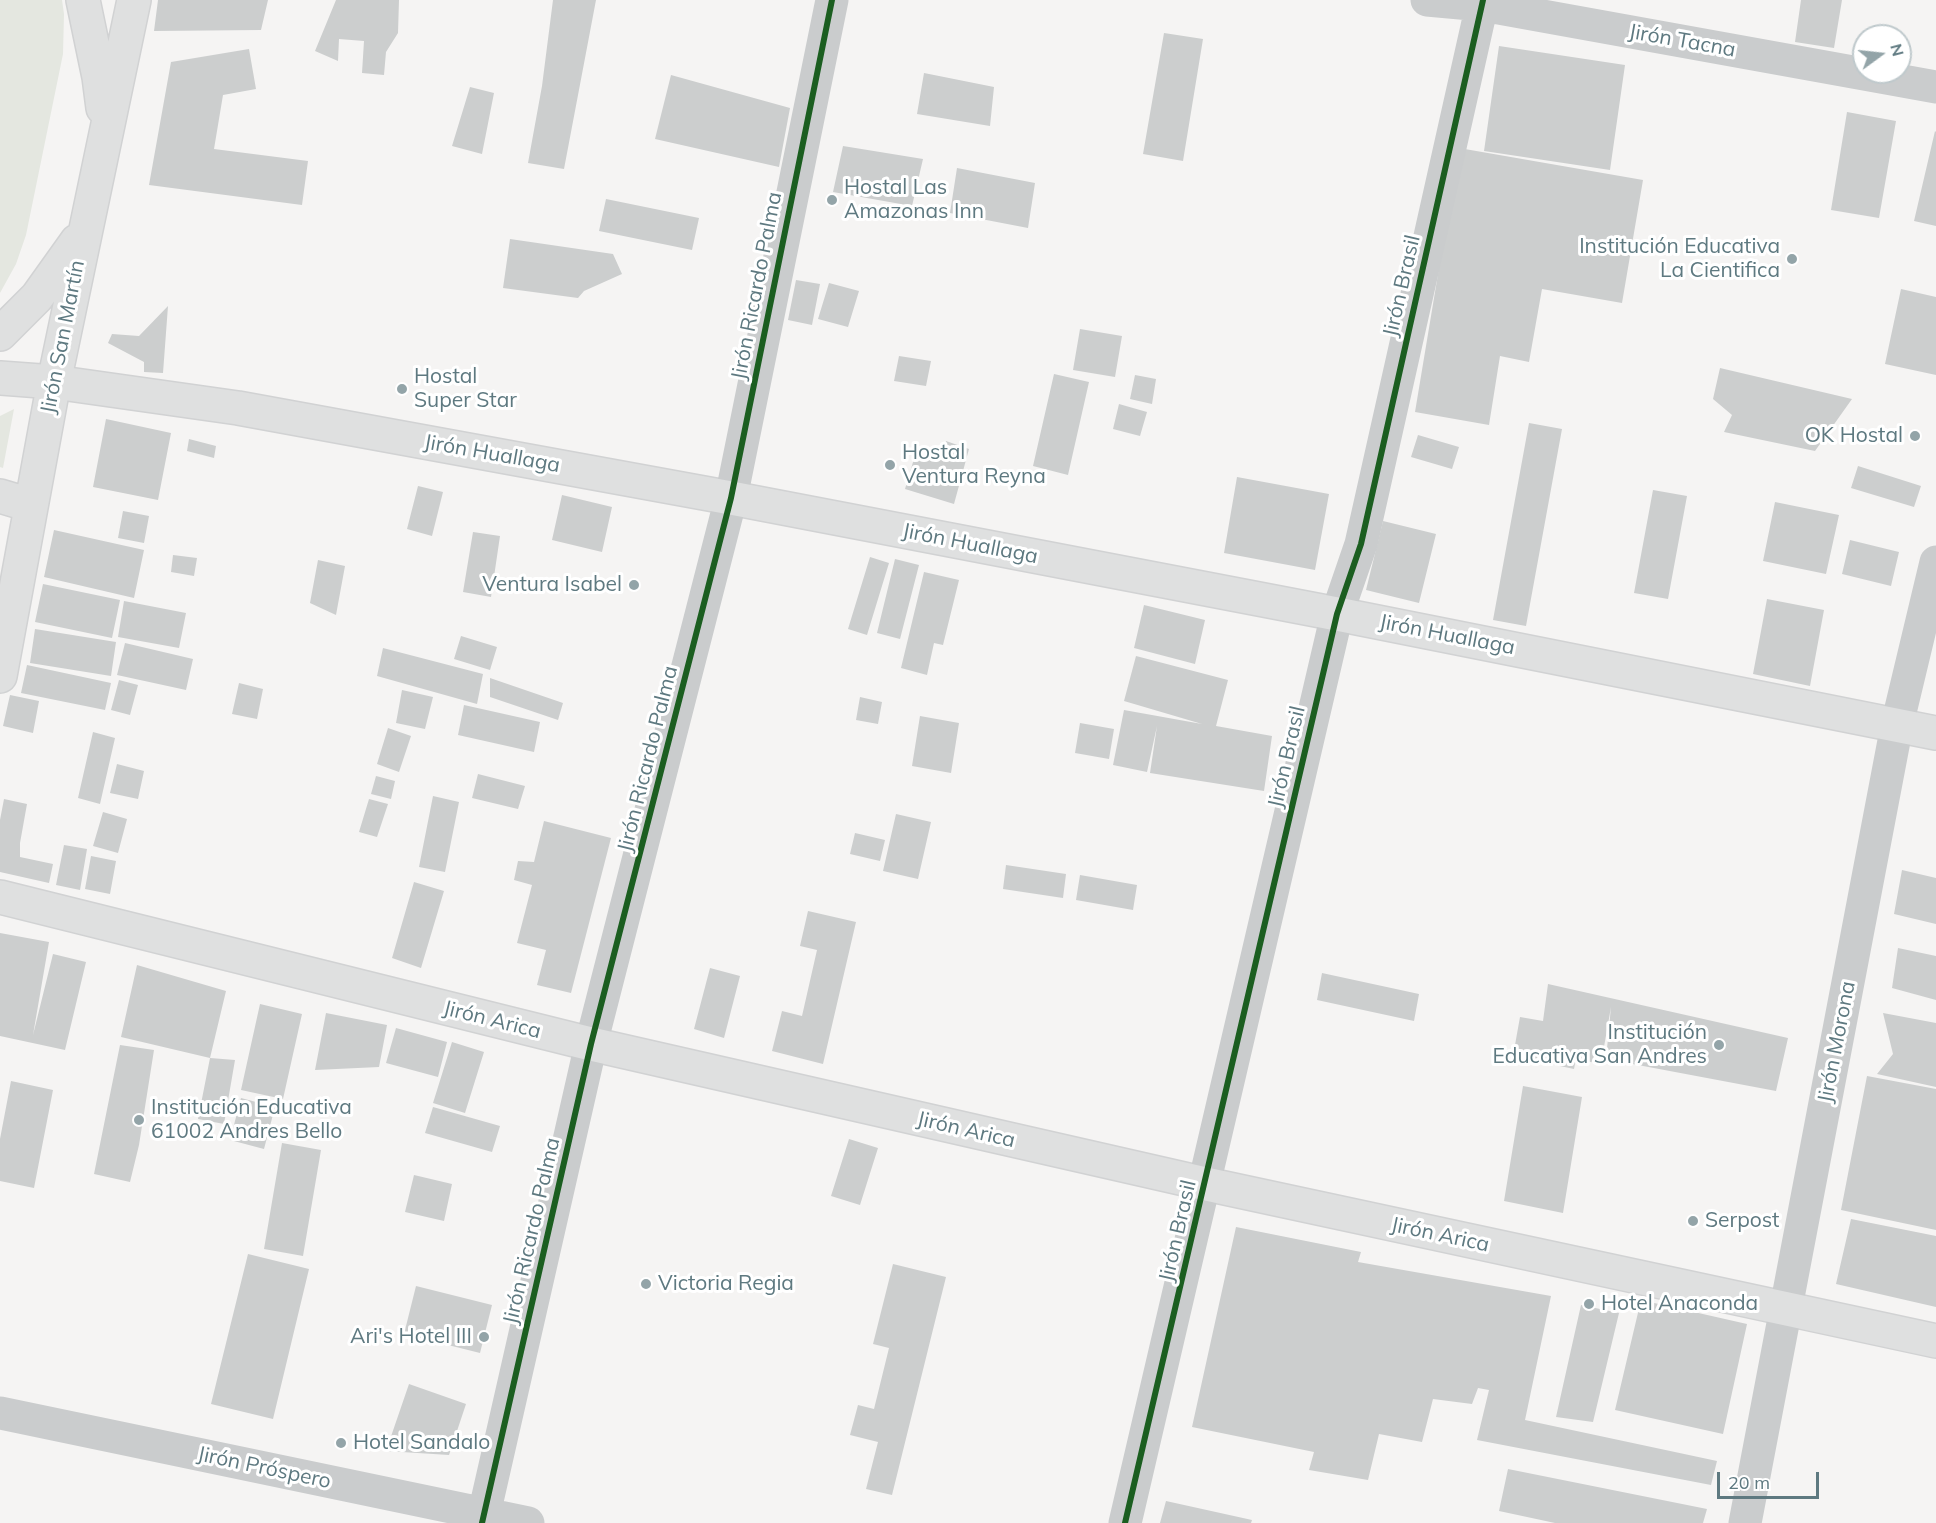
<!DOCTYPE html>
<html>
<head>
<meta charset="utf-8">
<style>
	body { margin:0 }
	#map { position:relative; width:1936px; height:1523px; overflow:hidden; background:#f5f4f3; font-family:Mulish,sans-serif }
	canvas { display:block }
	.north { position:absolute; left:1852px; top:24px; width:60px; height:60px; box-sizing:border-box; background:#fff; border:2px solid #bfc9cc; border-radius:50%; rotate:75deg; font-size:16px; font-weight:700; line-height:24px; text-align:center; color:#5e7980 }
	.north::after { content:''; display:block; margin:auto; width:21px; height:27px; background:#93a4a8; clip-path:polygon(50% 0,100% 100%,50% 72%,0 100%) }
	.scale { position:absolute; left:1717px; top:1472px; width:102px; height:27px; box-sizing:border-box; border:3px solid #5e7980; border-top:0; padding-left:8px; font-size:18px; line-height:21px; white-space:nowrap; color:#5e7980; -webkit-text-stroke:4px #fff; paint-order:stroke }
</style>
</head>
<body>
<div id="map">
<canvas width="1936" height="1523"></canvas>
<div class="north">N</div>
<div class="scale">20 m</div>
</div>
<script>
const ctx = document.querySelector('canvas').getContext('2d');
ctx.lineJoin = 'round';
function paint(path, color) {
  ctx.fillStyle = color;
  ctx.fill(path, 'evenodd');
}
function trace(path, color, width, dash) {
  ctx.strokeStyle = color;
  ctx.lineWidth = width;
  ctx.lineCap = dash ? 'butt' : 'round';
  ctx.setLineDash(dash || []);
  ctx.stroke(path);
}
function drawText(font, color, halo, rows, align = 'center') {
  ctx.font = font + ' Mulish,sans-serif';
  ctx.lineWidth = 6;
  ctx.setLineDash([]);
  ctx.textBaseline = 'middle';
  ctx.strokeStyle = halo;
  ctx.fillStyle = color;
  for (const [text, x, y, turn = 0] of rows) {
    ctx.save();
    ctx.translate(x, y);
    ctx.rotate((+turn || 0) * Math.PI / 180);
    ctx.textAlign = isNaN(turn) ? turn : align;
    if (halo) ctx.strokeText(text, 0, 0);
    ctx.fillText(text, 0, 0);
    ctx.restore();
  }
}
paint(new Path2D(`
	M0 0H62L64 14 63 54 26 235 16 264 0 293Z
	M14 409 3 468 0 467V416Z`), '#e4e7e0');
paint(new Path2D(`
	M158 0H268L261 30 154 31Z
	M336 0H399L398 33 386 52 384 75 362 73 364 41 339 39 338 61 315 51Z
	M553 0H596L564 169 528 163 542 86Z
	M1801 0H1842L1834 48 1795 42Z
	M1164 33 1203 39 1183 161 1143 154Z
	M1499 46 1625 65 1610 170 1484 151Z
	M249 49 256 89 223 95 214 149 308 161 302 205 149 185 171 62Z
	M924 73 994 87 990 126 917 114Z
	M671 75 790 108 779 167 655 139Z
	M470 87 494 93 482 154 452 146Z
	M1847 112 1896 121 1879 218 1831 210Z
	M1935 131 1936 132V226L1914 221Z
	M843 146 923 159 912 206 833 192Z
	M1459 148 1643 180 1622 303 1542 289 1529 362 1500 356 1489 425 1415 412Z
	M957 168 1035 183 1028 228 950 213Z
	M606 199 699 218 692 250 599 231Z
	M510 239 613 254 622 274 584 291 578 298 503 288Z
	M796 280 820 284 812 325 788 320Z
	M829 283 859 291 848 327 818 319Z
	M1901 289 1936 297V375L1885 364Z
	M168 306 163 373 144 372V362L108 343 112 334 139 336Z
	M1080 329 1122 336 1115 377 1073 370Z
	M899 356 931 361 926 386 894 381Z
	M1720 368 1852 399 1815 451 1724 432 1732 415 1713 399Z
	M1054 374 1089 382 1068 475 1033 466Z
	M1135 375 1156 379 1152 404 1130 399Z
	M1119 404 1147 412 1140 436 1113 429Z
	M106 419 171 433 158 500 93 487Z
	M1529 423 1562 429 1526 626 1493 620Z
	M1418 435 1459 447 1452 469 1411 457Z
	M189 439 216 446 214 458 187 451Z
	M946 441 969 449 954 504 905 489 916 452 941 460Z
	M1858 466 1921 486 1914 507 1851 488Z
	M1237 477 1329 494 1315 570 1224 553Z
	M418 486 443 492 432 536 407 529Z
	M1653 490 1687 496 1668 599 1634 593Z
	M562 495 612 507 602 552 552 540Z
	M1775 502 1839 515 1826 574 1763 561Z
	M123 511 149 516 144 543 118 538Z
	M1383 521 1436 534 1419 603 1366 590Z
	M54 530 144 550 134 598 44 577Z
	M473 532 500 536 491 597 463 592Z
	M1850 540 1899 552 1891 586 1842 574Z
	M173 555 197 558 194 576 171 572Z
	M870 557 889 563 867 635 848 629Z
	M895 559 919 565 900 639 877 633Z
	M318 560 345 566 336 615 310 603Z
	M924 572 959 580 943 645 934 643 927 675 901 668Z
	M43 584 120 600 112 638 35 622Z
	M1767 599 1824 610 1810 686 1753 674Z
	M124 601 186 613 179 648 118 637Z
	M1144 605 1205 620 1195 664 1134 648Z
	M35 629 116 642 111 676 30 663Z
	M461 636 497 647 490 670 454 659Z
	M125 643 193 659 186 690 117 675Z
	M383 648 483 674 477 704 377 676Z
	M1136 656 1228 680 1216 726 1272 736 1264 791 1150 773 1157 726 1147 772 1113 765 1124 710 1202 724 1124 701Z
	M27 665 111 683 105 710 21 693Z
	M490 678 563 703 558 720 490 697Z
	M119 680 138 685 130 715 111 710Z
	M239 683 263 689 257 719 232 714Z
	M402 690 433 697 425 729 396 723Z
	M10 695 39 701 33 733 3 726Z
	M860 697 882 702 878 724 856 720Z
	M464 705 540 722 534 752 458 735Z
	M920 716 959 723 951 773 912 766Z
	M1080 723 1114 729 1109 759 1075 753Z
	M388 728 411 736 399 772 377 764Z
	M93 732 115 738 100 804 78 798Z
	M117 764 144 771 138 799 110 793Z
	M478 774 525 786 518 809 472 798Z
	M376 776 395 781 391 799 371 794Z
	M433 796 459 802 445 872 419 867Z
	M4 799 27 804 20 843V857L53 864 49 883 0 872V820Z
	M369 799 388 804 377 837 359 832Z
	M103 812 127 819 118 853 93 846Z
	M896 814 931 822 918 879 883 871Z
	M544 821 611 838 571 993 537 985 546 950 517 943 532 885 514 880 518 861 534 862Z
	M855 833 885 840 880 861 850 854Z
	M64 845 87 849 80 890 56 885Z
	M91 856 116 861 110 894 85 889Z
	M1006 865 1066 874 1063 898 1003 889Z
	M1902 870 1936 878V924L1894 914Z
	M1080 875 1137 885 1133 910 1076 900Z
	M414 882 444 891 421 968 392 958Z
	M808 911 856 922 823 1064 772 1051 782 1011 802 1016 817 950 800 946Z
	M0 933 49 942 33 1035 53 954 86 962 65 1050 0 1036Z
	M1898 948 1936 956V1000L1892 988Z
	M137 965 226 991 210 1058 121 1037Z
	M710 968 740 976 724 1038 694 1029Z
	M1322 973 1419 994 1414 1021 1317 1000Z
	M1548 984 1788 1038 1776 1091 1606 1059 1611 1007 1601 1064 1576 1059 1574 1069 1513 1056 1520 1017 1543 1021Z
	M260 1004 302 1014 283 1099 241 1090Z
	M326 1013 387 1025 379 1067 315 1070Z
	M1883 1013 1936 1023V1087L1877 1074 1893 1054Z
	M396 1028 447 1042 438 1077 386 1063Z
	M452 1042 484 1052 465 1113 433 1103Z
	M120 1045 154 1050 139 1145 130 1182 94 1174Z
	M210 1058 235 1060 224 1124 198 1119Z
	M1867 1076 1936 1089V1230L1841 1210Z
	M11 1081 53 1090 34 1188 0 1181V1139Z
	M1523 1086 1582 1097 1563 1213 1504 1201Z
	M241 1098 275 1107 264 1149 230 1140Z
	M433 1107 500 1126 492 1152 425 1133Z
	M849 1139 878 1148 860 1205 831 1196Z
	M282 1143 321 1150 303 1256 264 1249Z
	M414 1175 452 1184 444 1221 405 1212Z
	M1851 1219 1936 1236V1307L1836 1284Z
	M1236 1227 1361 1252 1358 1262 1551 1296 1525 1420 1717 1461 1711 1485 1477 1440 1489 1390 1478 1388 1472 1404 1433 1399 1422 1442 1379 1434 1368 1480 1309 1470 1314 1452 1192 1427Z
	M248 1254 309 1269 273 1419 211 1404Z
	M893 1264 946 1277 892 1495 866 1489 878 1442 850 1435 858 1405 874 1409 889 1348 873 1344Z
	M416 1286 492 1305 480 1353 404 1334Z
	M1641 1300 1747 1324 1723 1434 1615 1410Z
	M1581 1305 1619 1313 1593 1422 1556 1417Z
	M409 1384 466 1404 449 1455 386 1451Z
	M1508 1469 1707 1509 1703 1523H1555L1499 1511Z
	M1166 1501 1252 1520 1251 1523H1160Z`), '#cccece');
const major = new Path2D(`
	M83 0 99 77 103 108
	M0 334 37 297 77 241
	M0 378 54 382 238 408 731 498 1337 614 1936 733
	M0 496 30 505
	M0 676 54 382 134 0
	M0 897 591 1044 1206 1184 1936 1341`);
trace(major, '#d1d2d3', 36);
trace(new Path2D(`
	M1427 0 1482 5 1936 87
	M0 1413 528 1523
	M482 1523 591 1044 731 498 832 0
	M1125 1523 1337 614 1361 544 1483 0
	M1745 1523 1897 725 1936 562`), '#cacccd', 33);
trace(major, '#dfe0e0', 33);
trace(new Path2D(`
	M482 1523 591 1044 731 498 832 0
	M1125 1523 1337 614 1361 544 1483 0`), '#1b5e20', 6);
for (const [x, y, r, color] of [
	[832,200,6,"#93a4a8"],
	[1792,259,6,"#93a4a8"],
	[402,389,6,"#93a4a8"],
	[1915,436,6,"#93a4a8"],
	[890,465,6,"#93a4a8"],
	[634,585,6,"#93a4a8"],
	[1719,1045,6,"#93a4a8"],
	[139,1120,6,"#93a4a8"],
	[1693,1221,6,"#93a4a8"],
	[646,1284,6,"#93a4a8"],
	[1589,1304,6,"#93a4a8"],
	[484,1337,6,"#93a4a8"],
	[341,1443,6,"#93a4a8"]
]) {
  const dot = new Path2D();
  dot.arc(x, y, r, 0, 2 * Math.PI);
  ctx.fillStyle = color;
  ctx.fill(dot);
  trace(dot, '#fff', 2);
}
drawText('21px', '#5e7980', '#fff', [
	["Jirón Tacna",1682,41,10],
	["Jirón Ricardo Palma",757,286,-79],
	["Jirón Brasil",1402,286,-77],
	["Jirón San Martín",63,337,-79],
	["Jirón Huallaga",492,454,10],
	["Jirón Huallaga",970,544,11],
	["Jirón Huallaga",1447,635,11],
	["Jirón Brasil",1287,757,-77],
	["Jirón Ricardo Palma",648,759,-76],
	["Jirón Arica",492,1020,14],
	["Jirón Morona",1837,1042,-79],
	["Jirón Arica",966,1130,13],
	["Jirón Ricardo Palma",532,1231,-77],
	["Jirón Brasil",1178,1231,-77],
	["Jirón Arica",1440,1235,12],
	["Jirón Próspero",264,1468,12]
]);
drawText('21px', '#5e7980', '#fff', [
	["Hostal Las",844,188],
	["Amazonas Inn",844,212],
	["Institución Educativa",1780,247,"right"],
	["La Cientifica",1780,271,"right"],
	["Hostal",414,377],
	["Super Star",414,401],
	["OK Hostal",1903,436,"right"],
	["Hostal",902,453],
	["Ventura Reyna",902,477],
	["Ventura Isabel",622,585,"right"],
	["Institución",1707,1033,"right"],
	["Educativa San Andres",1707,1057,"right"],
	["Institución Educativa",151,1108],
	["61002 Andres Bello",151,1132],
	["Serpost",1705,1221],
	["Victoria Regia",658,1284],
	["Hotel Anaconda",1601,1304],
	["Ari's Hotel III",472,1337,"right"],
	["Hotel Sandalo",353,1443]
], 'left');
</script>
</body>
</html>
